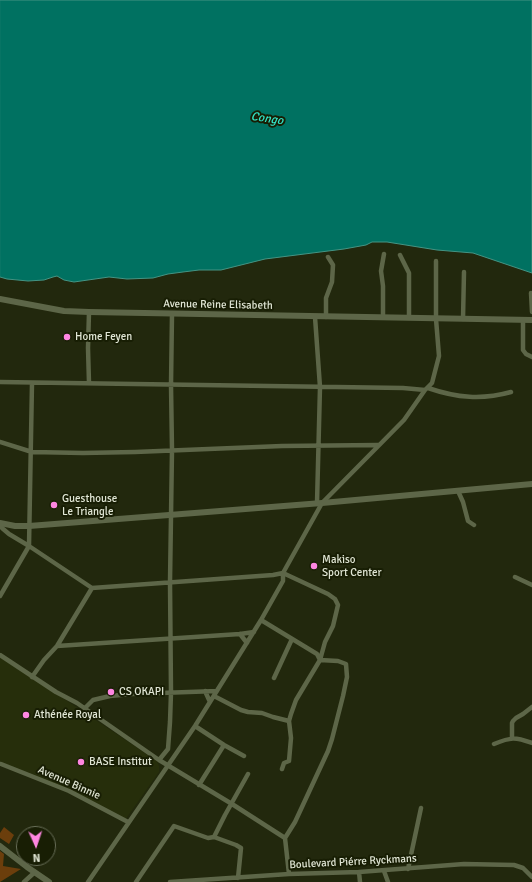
<!DOCTYPE html>
<html>
<head>
<meta charset="utf-8">
<style>
	body { margin:0 }
	#map { position:relative; width:532px; height:882px; overflow:hidden; background:#22280d; font-family:Signika,sans-serif }
	canvas { display:block }
	.north { position:absolute; left:16px; top:826px; width:40px; height:40px; box-sizing:border-box; background:#181e04; border:1px solid #686e58; border-radius:50%; rotate:177deg; font-size:11px; font-weight:700; line-height:16px; text-align:center; color:#e1e6d5 }
	.north::after { content:''; display:block; margin:auto; width:14px; height:18px; background:#fe86e1; clip-path:polygon(50% 0,100% 100%,50% 72%,0 100%) }
</style>
</head>
<body>
<div id="map">
<canvas width="532" height="882"></canvas>
<div class="north">N</div>
</div>
<script>
const ctx = document.querySelector('canvas').getContext('2d');
ctx.lineJoin = 'round';
function paint(path, color) {
  ctx.fillStyle = color;
  ctx.fill(path, 'evenodd');
}
function trace(path, color, width, dash) {
  ctx.strokeStyle = color;
  ctx.lineWidth = width;
  ctx.lineCap = dash ? 'butt' : 'round';
  ctx.setLineDash(dash || []);
  ctx.stroke(path);
}
function drawText(font, color, halo, rows, align = 'center') {
  ctx.font = font + ' Signika,sans-serif';
  ctx.lineWidth = 4;
  ctx.setLineDash([]);
  ctx.textBaseline = 'middle';
  ctx.strokeStyle = halo;
  ctx.fillStyle = color;
  for (const [text, x, y, turn = 0] of rows) {
    ctx.save();
    ctx.translate(x, y);
    ctx.rotate((+turn || 0) * Math.PI / 180);
    ctx.textAlign = isNaN(turn) ? turn : align;
    if (halo) ctx.strokeText(text, 0, 0);
    ctx.fillText(text, 0, 0);
    ctx.restore();
  }
}
paint(new Path2D(`
	M0 656 157 761 159 766V772L125 820 38 777 0 766Z`), '#262e0b');
paint(new Path2D(`
	M4 827 14 835 9 844 0 838V833Z
	M0 851 4 854 3 866 21 869 0 882Z`), '#6b3e0c');
const water = new Path2D(`
	M0 0H532V273L473 253 437 250 387 242H372L366 245 344 249 265 259 221 270H199L183 272 168 274 153 278 127 279 109 277 74 282 64 280 57 276 53 277 44 280 28 281 7 279 0 277Z`);
paint(water, '#007161');
trace(water, '#449484', 1);
trace(new Path2D(`
	M400 255 409 273V318
	M531 293 532 312
	M89 312 88 348 89 383
	M315 317 320 387 317 503
	M326 317V298L332 282 333 265 328 257
	M383 317V286L381 271 384 254
	M463 319 464 272
	M523 320V350L526 354 532 357
	M0 382 403 388 425 390
	M428 388C457 398 482 400 511 392
	M0 442 32 452 83 453 135 452 282 446 378 445
	M458 491 463 502 468 521 474 525
	M1 524 2 528 9 534 29 546 92 588 273 575 283 573 328 594 335 599 338 605 333 626 325 642 320 660 296 700 291 714 289 721 291 738 289 761 284 763 282 769
	M515 577 532 585
	M0 596 29 546 32 383
	M261 620 317 654 320 660
	M240 634 247 643
	M57 646 240 634 254 632
	M0 655 56 692 77 703 159 760 232 804 285 838
	M32 677 44 660 57 646 92 588
	M274 678 292 639
	M205 691 210 702
	M214 696 241 710 248 712 262 713 273 717 289 721
	M85 708 93 700 110 696 132 694 217 691
	M195 726 224 745 244 756
	M512 738V723L513 721 516 718 523 714 532 707
	M494 744C511 737 515 737 532 743
	M159 760 168 749 170 722 171 693 170 582 172 450 171 385 172 314
	M1 764 69 791 128 822
	M199 785 224 745
	M214 837 225 815 248 774
	M408 869 421 808
	M384 871 388 882
	M359 872 360 882
	M289 874 285 838 295 822 328 751 332 739 343 696 347 677 346 664 338 661 320 660
	M24 882 35 872
	M88 882 195 726 261 620 283 581V573L322 503 404 420 425 390 432 383 439 356 436 319V261
	M136 882 174 826 208 838 214 837 236 845 241 848 238 878
	M170 882 289 874 359 872 464 864 514 865 523 868 532 877`), '#5d6648', 4.5);
trace(new Path2D(`
	M0 299 64 311 89 312 532 320
	M0 523 15 526H29L322 503 532 484
	M0 846 27 867 49 882`), '#5d6648', 6);
for (const [x, y, r, color] of [
	[67,337,4,"#fe86e1"],
	[54,505,4,"#fe86e1"],
	[314,566,4,"#fe86e1"],
	[111,692,4,"#fe86e1"],
	[26,715,4,"#fe86e1"],
	[81,762,4,"#fe86e1"]
]) {
  const dot = new Path2D();
  dot.arc(x, y, r, 0, 2 * Math.PI);
  ctx.fillStyle = color;
  ctx.fill(dot);
  trace(dot, '#181e04', 1.5);
}
drawText('11px', '#e1e6d5', '#181e04', [
	["Avenue Reine Elisabeth",218,305,1],
	["Avenue Binnie",69,783,24],
	["Boulevard Piérre Ryckmans",353,862,-3]
]);
drawText('11px', '#e1e6d5', '#181e04', [
	["Home Feyen",75,337],
	["Guesthouse",62,499],
	["Le Triangle",62,512],
	["Makiso",322,560],
	["Sport Center",322,573],
	["CS OKAPI",119,692],
	["Athénée Royal",34,715],
	["BASE Institut",89,762]
], 'left');
drawText('italic 12px', '#32e4c7', '#181e04', [
	["Congo",267,119,8]
]);
</script>
</body>
</html>
